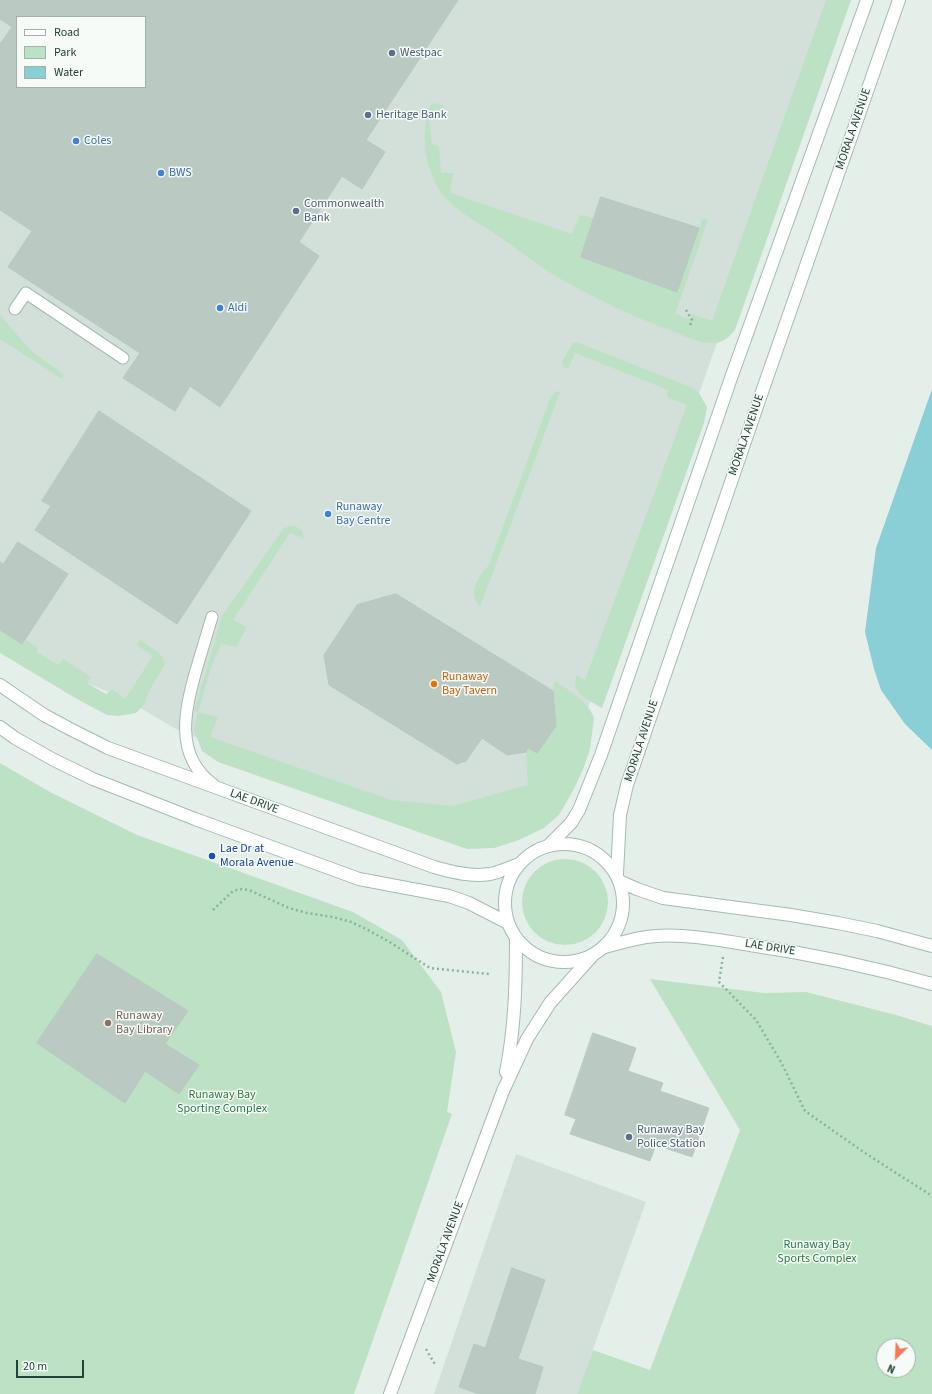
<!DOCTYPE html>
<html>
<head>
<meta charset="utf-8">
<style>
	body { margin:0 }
	#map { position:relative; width:932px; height:1394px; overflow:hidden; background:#e5efea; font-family:"Source Sans 3",sans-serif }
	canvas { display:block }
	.legend { position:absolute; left:16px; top:16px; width:130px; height:72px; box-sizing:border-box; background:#f6fbf8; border:1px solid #a2b1ab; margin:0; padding:5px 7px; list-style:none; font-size:12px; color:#234338 }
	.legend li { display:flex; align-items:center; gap:8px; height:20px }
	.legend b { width:20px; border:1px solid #a2b1ab }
	.north { position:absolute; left:876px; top:1338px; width:40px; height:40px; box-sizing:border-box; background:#f6fbf8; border:1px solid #a2b1ab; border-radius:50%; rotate:204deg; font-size:11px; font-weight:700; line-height:16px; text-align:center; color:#234338 }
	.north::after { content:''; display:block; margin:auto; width:14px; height:18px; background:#f97759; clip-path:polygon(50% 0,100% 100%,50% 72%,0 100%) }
	.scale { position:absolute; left:16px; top:1360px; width:68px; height:18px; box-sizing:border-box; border:2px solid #234338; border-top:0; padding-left:5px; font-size:12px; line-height:14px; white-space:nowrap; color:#234338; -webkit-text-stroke:3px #f6fbf8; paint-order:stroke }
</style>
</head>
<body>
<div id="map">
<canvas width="932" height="1394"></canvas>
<ul class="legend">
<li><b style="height:5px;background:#fff"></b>Road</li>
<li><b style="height:11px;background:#bde1c5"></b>Park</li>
<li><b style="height:11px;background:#8bcfd6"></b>Water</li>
</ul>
<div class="north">N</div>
<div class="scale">20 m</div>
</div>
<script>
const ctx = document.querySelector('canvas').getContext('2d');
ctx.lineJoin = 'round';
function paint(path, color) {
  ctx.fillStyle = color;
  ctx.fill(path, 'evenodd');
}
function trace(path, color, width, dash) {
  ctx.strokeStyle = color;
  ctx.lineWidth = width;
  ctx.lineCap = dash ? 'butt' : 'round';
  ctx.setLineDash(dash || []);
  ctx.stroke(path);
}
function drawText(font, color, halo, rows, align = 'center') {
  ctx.font = font + ' "Source Sans 3",sans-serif';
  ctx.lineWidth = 3;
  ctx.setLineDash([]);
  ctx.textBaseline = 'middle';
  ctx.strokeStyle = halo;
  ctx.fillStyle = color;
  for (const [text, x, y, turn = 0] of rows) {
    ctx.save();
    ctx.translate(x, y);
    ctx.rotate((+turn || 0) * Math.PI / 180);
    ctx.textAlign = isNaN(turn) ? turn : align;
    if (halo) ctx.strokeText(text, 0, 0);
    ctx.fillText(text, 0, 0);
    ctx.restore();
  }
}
paint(new Path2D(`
	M0 0H838L587 711 528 785 448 816 384 806 181 732 125 699 56 670 0 635ZM17 17H145V87H17Z
	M516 1154 646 1202 577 1394H434Z`), '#d3dfd9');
paint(new Path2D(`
	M826 0H851L735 330C729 337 723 343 713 343 700 344 686 337 675 332 635 318 596 299 559 278 537 265 516 248 494 233 474 220 457 212 441 193 438 189 436 184 434 180 423 156 422 130 430 106L434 103 442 105 445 108 428 114 432 144 439 146 441 173H453L450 193 572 234 580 215 594 218 581 257 677 292 703 218 708 220 675 314 690 319 692 314 712 321Z
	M0 315 31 351 62 373 64 375 62 379 0 339Z
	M573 343H579L693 388 699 393 707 407 704 423 602 708C589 700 569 693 577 675L585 680 687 405 667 397 668 390 575 353 568 369 564 367 562 361Z
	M556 391 560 392 480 607C479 605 476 602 475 599 471 587 481 573 489 565L550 399Z
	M294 525 302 531 304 539 290 533 233 620 247 627 236 647 221 644 212 665 198 712 218 717 210 737 391 800 452 806 528 785 526 752 528 748 537 753 556 726 553 691 555 681C568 690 589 702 594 718L590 749 584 767 574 789 559 815 544 828 519 840 494 848 467 849 218 762 202 751 194 730 198 712 194 711 222 616 284 528Z
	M0 630 22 644 26 640 38 648 37 652 58 665 63 659 91 677 87 683 106 694 113 689 125 699 153 656 137 645 140 640C149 647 163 652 165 664L149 691 144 705 136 713 119 716 107 715 77 699 0 653Z
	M0 763 50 792 137 835 353 912 402 940 441 992 456 1052 447 1112 452 1114 354 1394H0Z
	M522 902a43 43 0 1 1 86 0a43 43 0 1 1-86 0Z
	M650 979 764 993 806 992 896 1015 932 1026V1394H577L593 1350 650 1370 740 1130ZM884 1346H908V1370H884Z`), '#bde1c5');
paint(new Path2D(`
	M932 389V750L905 724 881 690 874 669 865 632 876 548Z`), '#8bcfd6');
const building = new Path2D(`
	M0 0H458L366 140 385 152 362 189 342 176 299 242 319 256 220 407 190 386 175 411 123 378 140 353 8 267 32 231 0 210V44L12 27 0 19ZM17 17H145V87H17Z
	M601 197 699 228 677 292 581 257Z
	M99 411 251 511 177 624 35 530 51 506 42 501Z
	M18 542 68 574 22 644 0 630V562L3 564Z
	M396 594 553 691 556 726 537 753 528 748 526 752 507 755 482 738 466 761 457 764 329 685 324 655 357 605Z
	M97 954 188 1011 165 1044 199 1065 179 1094 145 1071 125 1103 37 1043Z
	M593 1033 636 1048 628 1071 663 1083 660 1091 709 1108 692 1157 656 1145 650 1161 570 1134 576 1119 565 1115Z
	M512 1268 545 1280 518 1359 543 1367 535 1394H479L459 1387 474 1344 485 1348Z`);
paint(building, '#bacac3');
trace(building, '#b7c9c1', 1);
const service = new Path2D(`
	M15 309 26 293 123 358
	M212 617C207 634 202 650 197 667 185 708 173 756 214 785`);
const tertiary = new Path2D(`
	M506 1072C515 1027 516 984 516 938
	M390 1394 503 1091 527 1039 550 1003 592 956`);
const secondary = new Path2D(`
	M0 685 44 715 70 729 108 748 434 867C452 872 471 877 490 874 500 872 510 867 520 864
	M0 727 15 738 54 760 93 779 195 819 359 879 449 896 469 903 508 923
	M505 903a59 59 0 1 1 118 0a59 59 0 1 1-118 0Z
	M548 846 571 823 579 810 601 755 731 378 867 0
	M617 874 620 815 627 785 763 389 899 0
	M619 881 637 889 663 898 791 915 838 923 877 931 932 946
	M605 947C622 942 639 937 656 936 687 934 719 940 750 945 812 954 872 967 932 984`);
trace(service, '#a7b8b1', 13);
trace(tertiary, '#a7b8b1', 14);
trace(secondary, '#a3bbb1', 14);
trace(new Path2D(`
	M686 310 692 320 690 326
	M213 910 233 891 240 889 249 890 289 908 307 913 333 917 351 922 366 929 388 941 430 968 489 974
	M723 957 719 982 756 1020 781 1062 805 1111 865 1153 932 1196
	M426 1349 436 1366`), '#84b4a2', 2.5, [2, 3]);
trace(service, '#fff', 11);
trace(tertiary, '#fff', 12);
trace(secondary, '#fff', 12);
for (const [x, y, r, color] of [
	[392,53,4,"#5c6f8a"],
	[368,115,4,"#5c6f8a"],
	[76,141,4,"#3f7fe0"],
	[161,173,4,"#3f7fe0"],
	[296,211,4,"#5c6f8a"],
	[220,308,4,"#3f7fe0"],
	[328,514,4,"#3f7fe0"],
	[434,684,4,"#e8710a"],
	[212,856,4,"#1a4fb4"],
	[108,1023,4,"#8d6e63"],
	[629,1137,4,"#5c6f8a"]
]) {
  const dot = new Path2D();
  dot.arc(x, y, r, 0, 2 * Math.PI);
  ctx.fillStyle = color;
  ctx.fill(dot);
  trace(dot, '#f6fbf8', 1.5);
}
drawText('12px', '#4e5e75', '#f6fbf8', [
	["Westpac",400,53],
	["Heritage Bank",376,115],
	["Commonwealth",304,204],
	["Bank",304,218],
	["Runaway Bay",637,1130],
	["Police Station",637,1144]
], 'left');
drawText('12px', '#234338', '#f6fbf8', [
	["MORALA AVENUE",854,129,-71],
	["MORALA AVENUE",747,435,-71],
	["MORALA AVENUE",642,741,-72],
	["LAE DRIVE",254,802,20],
	["LAE DRIVE",770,948,9],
	["MORALA AVENUE",446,1242,-70]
]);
drawText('12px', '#366cbe', '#f6fbf8', [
	["Coles",84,141],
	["BWS",169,173],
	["Aldi",228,308],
	["Runaway",336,507],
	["Bay Centre",336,521]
], 'left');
drawText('12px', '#c56008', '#f6fbf8', [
	["Runaway",442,677],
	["Bay Tavern",442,691]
], 'left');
drawText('12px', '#164399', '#f6fbf8', [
	["Lae Dr at",220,849],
	["Morala Avenue",220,863]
], 'left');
drawText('12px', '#785e54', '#f6fbf8', [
	["Runaway",116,1016],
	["Bay Library",116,1030]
], 'left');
drawText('12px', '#2a7c45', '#f6fbf8', [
	["Runaway Bay",222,1095],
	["Sporting Complex",222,1109],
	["Runaway Bay",817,1245],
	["Sports Complex",817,1259]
]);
</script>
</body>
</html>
